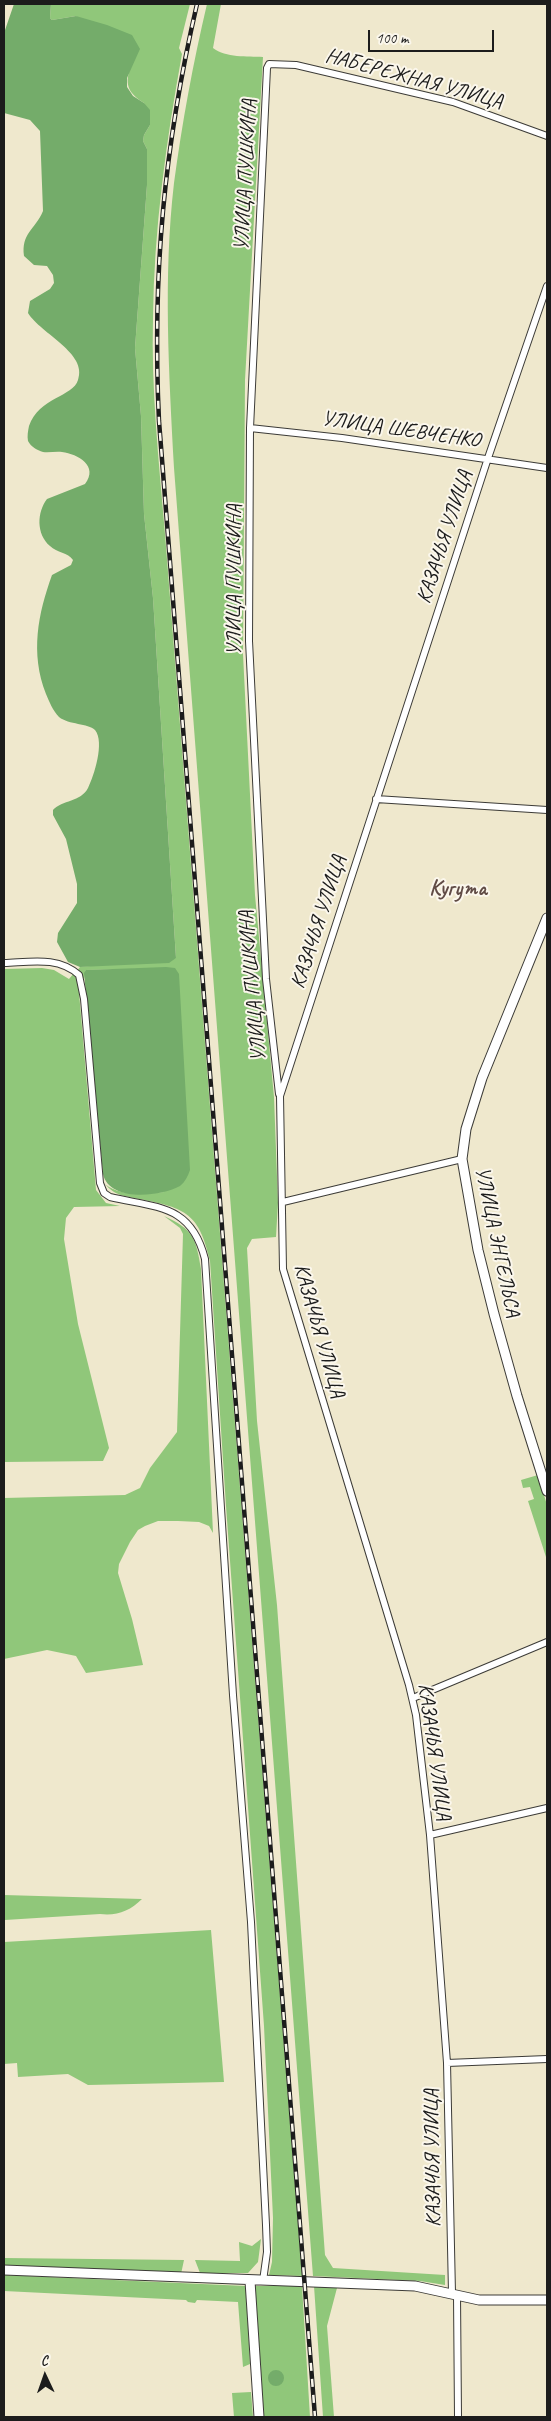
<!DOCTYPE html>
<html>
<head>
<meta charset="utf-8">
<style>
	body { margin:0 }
	#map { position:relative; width:551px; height:2421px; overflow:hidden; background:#efe8cd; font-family:Caveat,sans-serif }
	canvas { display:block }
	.frame { position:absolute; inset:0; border:5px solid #1c1c1c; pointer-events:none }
	.north { position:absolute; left:20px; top:2351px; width:50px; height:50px; -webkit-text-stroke:4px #fbf7ec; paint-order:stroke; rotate:357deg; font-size:14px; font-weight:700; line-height:20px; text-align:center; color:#1c1c1c }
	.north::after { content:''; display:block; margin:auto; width:18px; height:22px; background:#1c1c1c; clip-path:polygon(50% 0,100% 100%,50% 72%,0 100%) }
	.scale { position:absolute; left:368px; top:30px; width:126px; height:22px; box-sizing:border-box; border:2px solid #1c1c1c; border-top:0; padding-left:6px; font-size:15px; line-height:18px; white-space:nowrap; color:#1c1c1c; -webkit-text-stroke:4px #fbf7ec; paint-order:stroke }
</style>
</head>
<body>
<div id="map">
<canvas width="551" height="2421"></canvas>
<div class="frame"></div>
<div class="north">С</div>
<div class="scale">100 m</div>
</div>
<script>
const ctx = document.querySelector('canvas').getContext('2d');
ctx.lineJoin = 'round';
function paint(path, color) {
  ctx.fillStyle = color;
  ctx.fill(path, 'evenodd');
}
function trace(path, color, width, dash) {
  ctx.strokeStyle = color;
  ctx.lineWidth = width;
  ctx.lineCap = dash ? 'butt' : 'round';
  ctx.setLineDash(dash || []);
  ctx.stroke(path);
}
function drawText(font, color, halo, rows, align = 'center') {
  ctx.font = font + ' Caveat,sans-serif';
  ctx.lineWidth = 4;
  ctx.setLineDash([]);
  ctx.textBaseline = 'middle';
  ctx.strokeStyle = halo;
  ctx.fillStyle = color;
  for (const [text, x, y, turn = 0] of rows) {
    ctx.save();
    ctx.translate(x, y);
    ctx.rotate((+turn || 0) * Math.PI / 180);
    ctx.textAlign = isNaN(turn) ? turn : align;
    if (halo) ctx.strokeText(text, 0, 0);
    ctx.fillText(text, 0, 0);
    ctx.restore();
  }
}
paint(new Path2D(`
	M51 4H190L179 48 182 54C166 142 154 229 153 318 151 390 159 462 165 534L302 2276 269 2275 272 2262 273 2218 264 2026 226 1506 210 1261C199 1214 187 1208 139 1199 125 1196 115 1196 105 1184 121 1197 145 1194 164 1192L175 968 86 970 84 979 77 971 80 967 176 958 153 598 144 514 141 416 135 348 147 185V149L143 141 144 135 150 125 144 103C130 94 124 86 130 69L76 16 52 20 50 18Z
	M207 4H221L213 48C226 58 247 56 263 57L245 380 243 654 255 895 274 1097 278 1203 276 1237 252 1239 247 1248 257 1421 277 1605 325 2255 333 2268 445 2275V2285L420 2281 313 2276 174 468C169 374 163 277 174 183 182 123 193 63 207 4Z
	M42 968 54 970 69 979 74 973 78 981 96 1190 106 1203 120 1206 74 1207 66 1218 64 1239 78 1324 109 1448 103 1461 4 1462V969Z
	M164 1216C193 1229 196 1238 201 1269L213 1533 209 1526 199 1522 178 1521H158L145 1526 138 1530 130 1542 119 1564 118 1573 132 1619 143 1665 86 1673 76 1656 47 1650 4 1659V1498L125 1495 140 1488 150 1468 177 1432 183 1234 180 1228Z
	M538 1475 547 1505 546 1557 528 1501 534 1499 530 1487 523 1488 521 1480Z
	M4 1895 142 1899C130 1911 117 1916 100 1914L5 1920Z
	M211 1930 224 2082 88 2085 68 2074 18 2077 17 2063 4 2064V1942Z
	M261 2239 258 2262 248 2273H200L195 2260 240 2261 239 2242 252 2246Z
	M4 2258 184 2260 181 2274 4 2266Z
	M4 2275 246 2286 250 2364 243 2367 238 2302 197 2300 195 2303 188 2302 186 2300 4 2291Z
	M254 2286H302L310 2417H262Z
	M314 2286 337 2288 327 2326 334 2417H323Z
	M251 2392 253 2417H234L232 2393Z`), '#90c77a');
paint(new Path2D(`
	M14 4H51L50 18 52 20 76 16 107 25 132 35 140 49 127 78V87L133 96 144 103 150 110V125L144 135 143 141 147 149V185L135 348 141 416 144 514 153 598 176 958 169 963 80 967 68 962 57 942 58 933 77 903V884L66 839 53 815V810C62 800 81 802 88 788 94 776 105 742 95 730 88 723 69 725 59 717 53 711 49 701 46 694 30 653 38 614 52 575L71 565 73 560C68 552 57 553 50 546 36 534 37 512 47 499L85 484C99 466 78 454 62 452 56 451 49 453 43 452 37 450 31 447 28 441 27 436 28 431 29 426 39 397 73 397 78 380 88 353 41 334 28 313L30 301 50 289 54 283 53 275 47 266 34 265 24 256C21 233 35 230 43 211L40 131 30 120 4 113V33Z
	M166 967 175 968 179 974 190 1170C188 1176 185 1182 180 1186 160 1197 109 1202 103 1174L84 973 86 970Z
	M268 2378a8 8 0 1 1 16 0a8 8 0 1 1-16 0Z`), '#74ac6a');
const street = new Path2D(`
	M250 428 342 438 547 468
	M376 799 547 810
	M4 963C31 962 58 956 79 975L84 999 100 1183 104 1193 110 1197C157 1208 191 1204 205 1259L233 1695 251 1922 266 2225 267 2252 263 2281
	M279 1094 266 979 249 641 250 428 267 68 269 64 296 65 453 102 547 136
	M283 1202 462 1159
	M413 1698 547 1642
	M430 1835 547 1808
	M447 2063 547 2059
	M452 2293 447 2063 430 1835 416 1715 409 1685 283 1269 280 1096 488 458 547 286
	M457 2295 458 2417`);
const secondary = new Path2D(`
	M547 918 482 1078 466 1129 462 1159 478 1250 494 1314 517 1396 547 1491
	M4 2270 415 2286 479 2300H547
	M250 2281 259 2417`);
trace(street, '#3c3b37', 8);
trace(secondary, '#3c3b37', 11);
trace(street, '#fff', 6);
trace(secondary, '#fff', 9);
const rail = new Path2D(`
	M197 4C164 147 152 274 159 421L315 2417`);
trace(rail, '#1c1c1c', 4.5);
trace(rail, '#fbf7ec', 2.5, [8]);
drawText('21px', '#1c1c1c', '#fbf7ec', [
	["НАБЕРЕЖНАЯ УЛИЦА",414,79,15],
	["УЛИЦА ПУШКИНА",246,175,-87],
	["УЛИЦА ШЕВЧЕНКО",401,430,8],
	["КАЗАЧЬЯ УЛИЦА",445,537,-72],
	["УЛИЦА ПУШКИНА",234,580,-90],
	["КАЗАЧЬЯ УЛИЦА",319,922,-72],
	["УЛИЦА ПУШКИНА",253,986,-95],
	["УЛИЦА ЭНГЕЛЬСА",497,1242,78],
	["КАЗАЧЬЯ УЛИЦА",319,1331,74],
	["КАЗАЧЬЯ УЛИЦА",434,1752,82],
	["КАЗАЧЬЯ УЛИЦА",433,2158,-91]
]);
drawText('bold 22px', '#604b45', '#fbf7ec', [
	["Кугута",458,889]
]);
</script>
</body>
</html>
